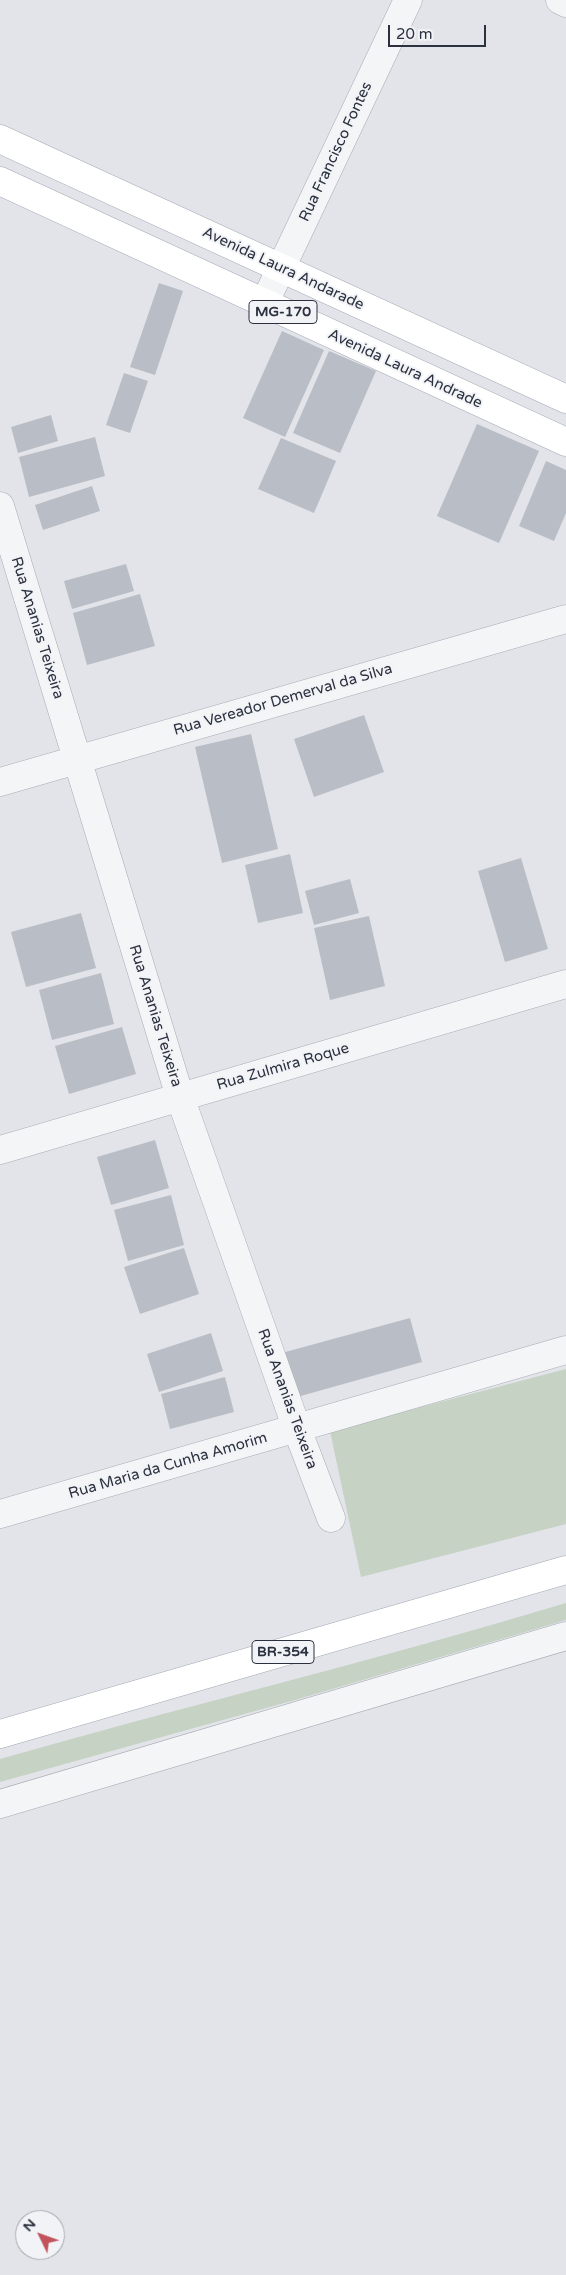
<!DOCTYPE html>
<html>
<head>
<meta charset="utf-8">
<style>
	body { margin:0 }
	#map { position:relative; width:566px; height:2275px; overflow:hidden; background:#e2e4e9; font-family:"Varela Round",sans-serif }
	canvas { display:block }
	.north { position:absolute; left:15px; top:2210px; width:50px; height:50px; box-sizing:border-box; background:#f1f3f6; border:1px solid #a2a5ad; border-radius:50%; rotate:312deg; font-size:14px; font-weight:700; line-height:20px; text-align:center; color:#2b313f }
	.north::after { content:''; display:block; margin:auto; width:18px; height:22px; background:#c2535c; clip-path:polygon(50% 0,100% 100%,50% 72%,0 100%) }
	.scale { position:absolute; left:388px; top:25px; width:98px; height:22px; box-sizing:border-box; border:2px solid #2b313f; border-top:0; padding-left:6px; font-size:15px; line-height:18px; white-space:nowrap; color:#2b313f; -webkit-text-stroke:4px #f1f3f6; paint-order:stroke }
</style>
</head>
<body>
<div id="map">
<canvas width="566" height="2275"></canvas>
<div class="north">N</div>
<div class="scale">20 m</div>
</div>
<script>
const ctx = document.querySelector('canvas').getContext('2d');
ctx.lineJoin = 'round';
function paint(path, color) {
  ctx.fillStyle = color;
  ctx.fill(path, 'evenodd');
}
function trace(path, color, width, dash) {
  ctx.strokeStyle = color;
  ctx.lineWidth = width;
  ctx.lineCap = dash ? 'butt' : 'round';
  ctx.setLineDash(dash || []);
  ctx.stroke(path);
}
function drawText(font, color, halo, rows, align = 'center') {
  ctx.font = font + ' "Varela Round",sans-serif';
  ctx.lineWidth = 4;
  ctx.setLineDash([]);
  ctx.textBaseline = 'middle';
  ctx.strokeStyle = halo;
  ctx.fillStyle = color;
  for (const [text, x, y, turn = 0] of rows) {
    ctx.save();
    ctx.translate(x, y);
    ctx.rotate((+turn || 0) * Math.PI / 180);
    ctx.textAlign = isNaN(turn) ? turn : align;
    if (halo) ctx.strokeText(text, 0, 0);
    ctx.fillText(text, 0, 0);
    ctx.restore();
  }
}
paint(new Path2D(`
	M566 1369V1524L361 1577 330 1431Z
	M566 1603V1620L302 1698 0 1782V1759C188 1705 379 1660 566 1603Z`), '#c6d2c4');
paint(new Path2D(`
	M159 283 183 291 155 375 130 367Z
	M282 331 324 350 285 437 243 418Z
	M329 351 376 371 340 453 293 433Z
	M124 373 148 381 130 433 106 425Z
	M51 415 58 441 18 453 11 427Z
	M477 424 539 451 499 543 437 516Z
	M95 437 105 476 29 497 19 457Z
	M281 438 336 461 314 513 258 489Z
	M546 461 566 470V513L554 541 519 526Z
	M92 486 100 511 43 530 35 505Z
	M126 564 134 591 72 609 64 581Z
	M140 594 155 646 87 665 73 613Z
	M364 715 384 772 314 797 294 739Z
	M251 734 278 849 222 863 195 747Z
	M290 854 303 913 258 923 245 865Z
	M521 858 548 949 505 962 478 871Z
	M350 879 359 913 314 925 305 891Z
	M81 913 96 968 26 987 11 932Z
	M369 916 385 986 330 1000 314 928Z
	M101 973 114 1024 52 1040 39 990Z
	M122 1027 136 1074 69 1094 55 1046Z
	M155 1140 169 1188 111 1205 97 1157Z
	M171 1195 184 1245 128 1261 114 1210Z
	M184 1248 199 1294 140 1314 124 1267Z
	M410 1318 422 1362 290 1399 278 1354Z
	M211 1333 223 1371 159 1392 147 1354Z
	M225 1377 234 1412 170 1429 161 1394Z`), '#b9bdc5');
const minor = new Path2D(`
	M560 0 566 3
	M264 304 408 0
	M0 506 180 1097 297 1429 331 1518
	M0 782 566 619
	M0 1150 566 984
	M0 1514 566 1350
	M0 1804 566 1636`);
const major = new Path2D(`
	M0 139 566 399
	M0 181 566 442
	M0 1734 566 1570`);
trace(minor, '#a7abb3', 29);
trace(major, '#a2a8b3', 29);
trace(minor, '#f4f5f7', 28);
trace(major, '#fff', 28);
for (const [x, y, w] of [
	[283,312,68],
	[283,1652,62]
]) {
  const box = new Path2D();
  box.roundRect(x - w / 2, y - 11.5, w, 23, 4);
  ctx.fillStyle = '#f1f3f6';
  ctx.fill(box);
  trace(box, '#2b313f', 1);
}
drawText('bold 14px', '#2b313f', null, [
	["MG-170",283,312],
	["BR-354",283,1652]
]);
drawText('15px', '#2b313f', '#f1f3f6', [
	["Rua Francisco Fontes",336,152,-65],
	["Avenida Laura Andarade",283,269,25],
	["Avenida Laura Andrade",405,369,25],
	["Rua Ananias Teixeira",37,628,73],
	["Rua Vereador Demerval da Silva",283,700,-16],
	["Rua Ananias Teixeira",155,1016,73],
	["Rua Zulmira Roque",283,1067,-16],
	["Rua Ananias Teixeira",287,1399,70],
	["Rua Maria da Cunha Amorim",168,1466,-16]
]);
</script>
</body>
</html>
